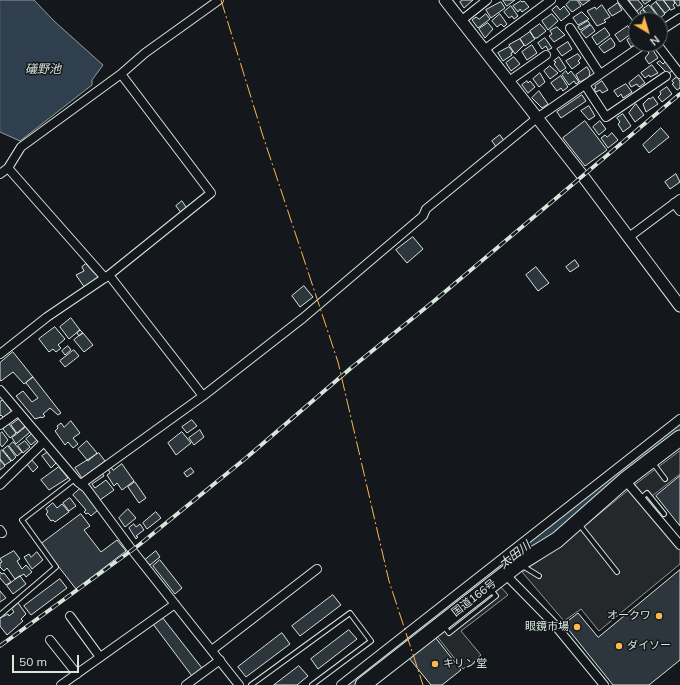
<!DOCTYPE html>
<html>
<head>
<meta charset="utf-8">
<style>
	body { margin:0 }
	#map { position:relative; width:680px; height:685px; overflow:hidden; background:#14181c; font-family:Mulish,sans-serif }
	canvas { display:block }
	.north { position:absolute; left:628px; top:12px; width:40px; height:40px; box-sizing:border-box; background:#14181c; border:1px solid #626a69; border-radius:50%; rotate:142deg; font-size:11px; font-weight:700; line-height:16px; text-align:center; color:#d8e6dc }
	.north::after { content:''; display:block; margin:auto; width:14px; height:18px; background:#ffb74d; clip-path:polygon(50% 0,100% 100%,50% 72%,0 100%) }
	.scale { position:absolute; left:12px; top:655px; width:67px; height:18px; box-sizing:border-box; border:2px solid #d8e6dc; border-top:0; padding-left:5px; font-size:12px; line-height:14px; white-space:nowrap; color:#d8e6dc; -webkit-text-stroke:3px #14181c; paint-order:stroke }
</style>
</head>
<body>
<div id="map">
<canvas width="680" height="685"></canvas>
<div class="north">N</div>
<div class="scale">50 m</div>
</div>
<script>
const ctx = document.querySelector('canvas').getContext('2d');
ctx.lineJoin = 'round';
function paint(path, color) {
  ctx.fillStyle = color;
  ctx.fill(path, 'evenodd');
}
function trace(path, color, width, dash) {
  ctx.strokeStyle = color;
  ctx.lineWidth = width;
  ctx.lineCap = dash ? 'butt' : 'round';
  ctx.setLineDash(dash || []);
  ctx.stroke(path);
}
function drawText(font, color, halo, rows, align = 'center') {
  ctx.font = font + ' Mulish,"Noto Sans JP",sans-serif';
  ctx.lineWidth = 3;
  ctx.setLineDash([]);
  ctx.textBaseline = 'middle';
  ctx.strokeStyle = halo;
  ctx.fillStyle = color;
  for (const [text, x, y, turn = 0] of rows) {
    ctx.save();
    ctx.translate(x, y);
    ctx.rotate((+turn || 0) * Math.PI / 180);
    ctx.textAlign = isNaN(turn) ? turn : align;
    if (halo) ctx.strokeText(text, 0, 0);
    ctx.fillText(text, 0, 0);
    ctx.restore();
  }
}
const parking = new Path2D(`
	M680 451V474L647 500 635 485Z
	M629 490 680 550V564L599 631 581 609 564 621 522 572 558 548Z
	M500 586 508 595 461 631 481 655 463 669 436 635Z`);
paint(parking, '#24282b');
trace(parking, '#939e99', 1);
const water = new Path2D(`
	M0 0H34L54 21 103 65 92 80V85L20 141 0 132Z`);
paint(water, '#2f3f4d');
trace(water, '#939e99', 1);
trace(new Path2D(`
	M350 685 680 424`), '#2f3f4d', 16);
const building = new Path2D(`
	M463 0H473L464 8 460 2Z
	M503 0H515L507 6Z
	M571 0H577L581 6 572 12 566 5Z
	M579 0H590L583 5Z
	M629 0H638L643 6 637 11Z
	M642 0H651L645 4Z
	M658 0H663L670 9 665 13 656 2Z
	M664 0H673L675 3 673 5 675 8 671 10Z
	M674 0H680V5L678 6Z
	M521 1 522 2 524 1 529 7 522 12 520 9 518 12 513 6Z
	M501 2 505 8 491 18 486 10Z
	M656 2 665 14 660 18 651 6Z
	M618 3 622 10 612 16 608 10Z
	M602 5 610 17 604 20 606 22 597 26 587 11 595 7 596 9Z
	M649 5 661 20 660 21 652 20 643 9Z
	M511 6 518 16 514 19 512 16 509 18 504 12Z
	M557 6 560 10 564 6 570 14 561 21 552 10Z
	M643 10 651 20H645L641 15 640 12Z
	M582 12 589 19 578 25 573 18Z
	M486 14 490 19 478 28 472 20 476 17 479 19Z
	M500 14 507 24 504 27 501 24 497 27 492 21Z
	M552 14 558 21 548 30 542 21Z
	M588 21 590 24 580 30 578 27Z
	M488 23 493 29 485 38 479 29Z
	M540 24 546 31 537 38H534L530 31Z
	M591 25 595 31 586 38 581 32Z
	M628 26 632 33 620 42 615 35Z
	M557 27 565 35 554 42 549 36 552 34 550 31Z
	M605 28 610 35 597 45 592 37Z
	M530 32 535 39 525 46 520 39Z
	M636 34V44L631 47 627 40Z
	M545 38 552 48 548 50 546 46 542 49 538 43Z
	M611 38 615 44 614 47 604 53 599 47Z
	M520 39 524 45 515 54 509 45Z
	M568 42 572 49 562 56 557 49Z
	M532 45 537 53 527 60 522 52Z
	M509 47 513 52 511 53 512 55 503 61 498 53Z
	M651 47 658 58 649 64 645 58 649 53 647 50Z
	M578 54 581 58 578 61 580 63 572 69 566 61Z
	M514 57 520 64 511 71 506 63Z
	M559 57 566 68 560 72 554 64 556 62 554 61Z
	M660 61 663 64 666 61 673 70 668 74 657 63Z
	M652 65 658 73 650 77 649 75 645 78 641 73Z
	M550 66 558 73 550 79 544 71Z
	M587 67 590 72 589 77 580 82 576 75Z
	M566 71 568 74 571 71 579 82 576 84 574 81 569 85 562 75Z
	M540 73 545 82 539 87 533 79Z
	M639 75 645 83 639 87 637 84 631 87 629 83Z
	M561 76 568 87 563 91 561 88 557 91 551 83Z
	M677 77 680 81V88L677 90 672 84 674 83 672 81Z
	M527 81 528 83 530 81 535 87 528 93 522 85Z
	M602 81 608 90 602 93 600 90 596 92 594 89 596 88 595 86Z
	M626 84 632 92 623 98 621 94 618 97 614 91Z
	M667 87 672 94 662 102 658 97 661 94 660 92Z
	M539 91 548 104 542 108 532 98Z
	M582 95 586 101 561 118 557 112Z
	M653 97 658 104 646 112 643 104 649 98 650 99Z
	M636 104 644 115 635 122 629 113Z
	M589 106 595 116 589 120 581 111Z
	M623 114 631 126 623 132 618 124 620 122 617 118Z
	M585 121 607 150 585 166 563 138Z
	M600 121 606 129 599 135 593 127Z
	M661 128 669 137 649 153 643 145Z
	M612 133 618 140 608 148 601 138 605 135 607 137Z
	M500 135 505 142 497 148 492 141Z
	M676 174 680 182 670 189 665 182Z
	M182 201 188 210 182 214 176 206Z
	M413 237 423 249 407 263 396 250Z
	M575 260 579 266 570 272 566 267Z
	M86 264 98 277 85 288 76 275 84 271 82 267Z
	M536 267 549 283 538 291 526 275Z
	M304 286 313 297 300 307 292 296Z
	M71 318 80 330 69 339 60 327Z
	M55 327 65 339 58 345 61 348 56 352 53 349 49 352 39 339Z
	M80 330 83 333 79 336 77 333Z
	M83 333 93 345 84 352 74 340Z
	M68 346 71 350 65 355 62 351Z
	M74 350 79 356 65 367 60 361Z
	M13 352 33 377 24 384 13 372 1 381 0 380V363Z
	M33 377 61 413 58 415 50 408 43 414 45 416 42 418 41 417 35 419 16 396 23 391 32 402 38 398 26 383Z
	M3 400 12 412 4 418 1 415 0 416V402Z
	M19 419 25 426 17 433 11 425Z
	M192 420 197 426 187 433 182 427Z
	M71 421 80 433 73 438 78 444 73 448 68 442 65 445 55 431 58 428 57 426 61 423 64 427Z
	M9 424 16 433 10 438 3 429Z
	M26 427 30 432 16 444 12 438Z
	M200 430 204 437 194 445 189 438Z
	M2 432 8 440 2 447 0 444V434Z
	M182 432 191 443 176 455 168 443Z
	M32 434 37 440 31 445 26 439Z
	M25 441 30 447 23 453 18 446Z
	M87 441 97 453 88 461 78 449Z
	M13 442 22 452 17 456 9 446Z
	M8 446 16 457 12 461 3 450Z
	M2 450 11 461 5 465 0 459V452Z
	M48 452 56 463 51 468 42 456Z
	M99 453 105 461 82 478 75 468Z
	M31 459 38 467 33 472 26 463Z
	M0 460 5 466 0 470Z
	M122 464 134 481 122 490 117 483 114 486 107 475 110 473 108 469 111 467 113 470Z
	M59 467 68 478 49 490 41 480Z
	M191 468 194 472 187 477 184 473Z
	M102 473 104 476 92 484 95 488 106 480 114 490 100 500 87 484Z
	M680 476V526L656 496Z
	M135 482 146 498 139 503 128 487Z
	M81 488 98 510 91 516 88 513 86 514 84 512 86 510 73 495Z
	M70 498 76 506 69 511 63 503Z
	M53 503 57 508 62 504 69 512 55 522 53 520 51 521 46 514 48 512 46 509Z
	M128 509 136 518 125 527 119 518Z
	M156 512 161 518 147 529 143 523Z
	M81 514 90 526 84 530 101 552 117 540 126 551 76 589 41 544Z
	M134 524 136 527 140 524 144 530 136 536 138 537 136 539 129 528Z
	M14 551 20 559 17 561 22 569 26 565 32 572 26 577 24 574 15 579 7 568 4 571 0 567V563L2 562 0 559Z
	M156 551 160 557 150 565 145 560Z
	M37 552 43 560 32 569 24 557 29 554 31 557Z
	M160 560 182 588 175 594 153 566Z
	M680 570V660L649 685H613L564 624 578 613 598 637Z
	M0 572 2 574 4 573 11 582 6 585 0 578Z
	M20 576 26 584 13 594 7 586Z
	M60 579 67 588 31 615 24 606Z
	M0 591 6 598 0 602Z
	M333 595 341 605 300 636 292 626Z
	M18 603 26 614 21 619 23 621 7 635 0 626V618L8 614 9 616 14 612 12 609Z
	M162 617 202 668 192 676 153 624Z
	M349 630 357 639 318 669 311 659Z
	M282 633 290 644 246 677 238 667Z
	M435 637 461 670 442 685H431L409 658Z
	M299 666 308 676 297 685H274Z`);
paint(building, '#2c363c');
trace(building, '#d8e6dc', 1);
const lane = new Path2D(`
	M653 463 665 479
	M640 499 647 493 664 514
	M579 524 617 572
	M521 565 539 576
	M0 615 56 567 22 520 75 479
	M443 625 449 633 496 596 491 590
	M251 685 350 613 371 641 312 685`);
const street = new Path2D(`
	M622 0 638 20
	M462 20 487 0
	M570 28 600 74
	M660 31 680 18
	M657 44 680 74
	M484 50 551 0
	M509 81 546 55
	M585 85 606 117 666 76
	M8 168 105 278
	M0 174 8 168 21 147 121 74 145 53 219 0
	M674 203 680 211
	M629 237 680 199
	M109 275 203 396
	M0 354 47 317 109 275 211 193 121 74
	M0 390 78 482 86 488 132 550 239 685
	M0 425 18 412
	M625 480 680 545
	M81 484 203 396 303 318 423 216 426 209 537 118 644 44
	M0 485 44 442
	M0 530 2 533
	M505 574 554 624 604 685
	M70 616 100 657
	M50 640 77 674
	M212 650 317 569
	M61 685 175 604
	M186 685 220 660
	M341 685 680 419`);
const secondary = new Path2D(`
	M445 0 582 175 680 306`);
const highway = new Path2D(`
	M363 685 518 564 557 540 625 480 680 438`);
trace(lane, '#d8e6dc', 6);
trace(street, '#d8e6dc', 10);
trace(secondary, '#d8e6dc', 13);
trace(highway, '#d8e6dc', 17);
trace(lane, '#14181c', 4);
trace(street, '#14181c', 8);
trace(secondary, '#14181c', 11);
trace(highway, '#14181c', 15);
const rail = new Path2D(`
	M0 646 139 545 246 458 351 368 434 301 680 94`);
trace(rail, '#d8e6dc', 4);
trace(rail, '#14181c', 2.5, [8]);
trace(new Path2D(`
	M221 0 262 133 338 362 389 581 423 685`), '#ffb74d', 1, [14, 3, 2, 3]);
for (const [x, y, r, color] of [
	[659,616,4,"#ffb74d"],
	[577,627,4,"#ffb74d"],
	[619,646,4,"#ffb74d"],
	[435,664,4,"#ffb74d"]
]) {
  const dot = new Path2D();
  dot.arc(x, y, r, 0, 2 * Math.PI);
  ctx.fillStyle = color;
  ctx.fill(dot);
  trace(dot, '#14181c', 1.5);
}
drawText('11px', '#d8e6dc', '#14181c', [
	["国道166号",474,598,-38]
]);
drawText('11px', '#d8e6dc', '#14181c', [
	["オークワ",651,616],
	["眼鏡市場",569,627],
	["ダイソー",627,646,"left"],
	["キリン堂",443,664,"left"]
], 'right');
drawText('italic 12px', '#d8e6dc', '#14181c', [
	["礒野池",43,69],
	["太田川",515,555,-38]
]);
</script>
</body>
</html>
